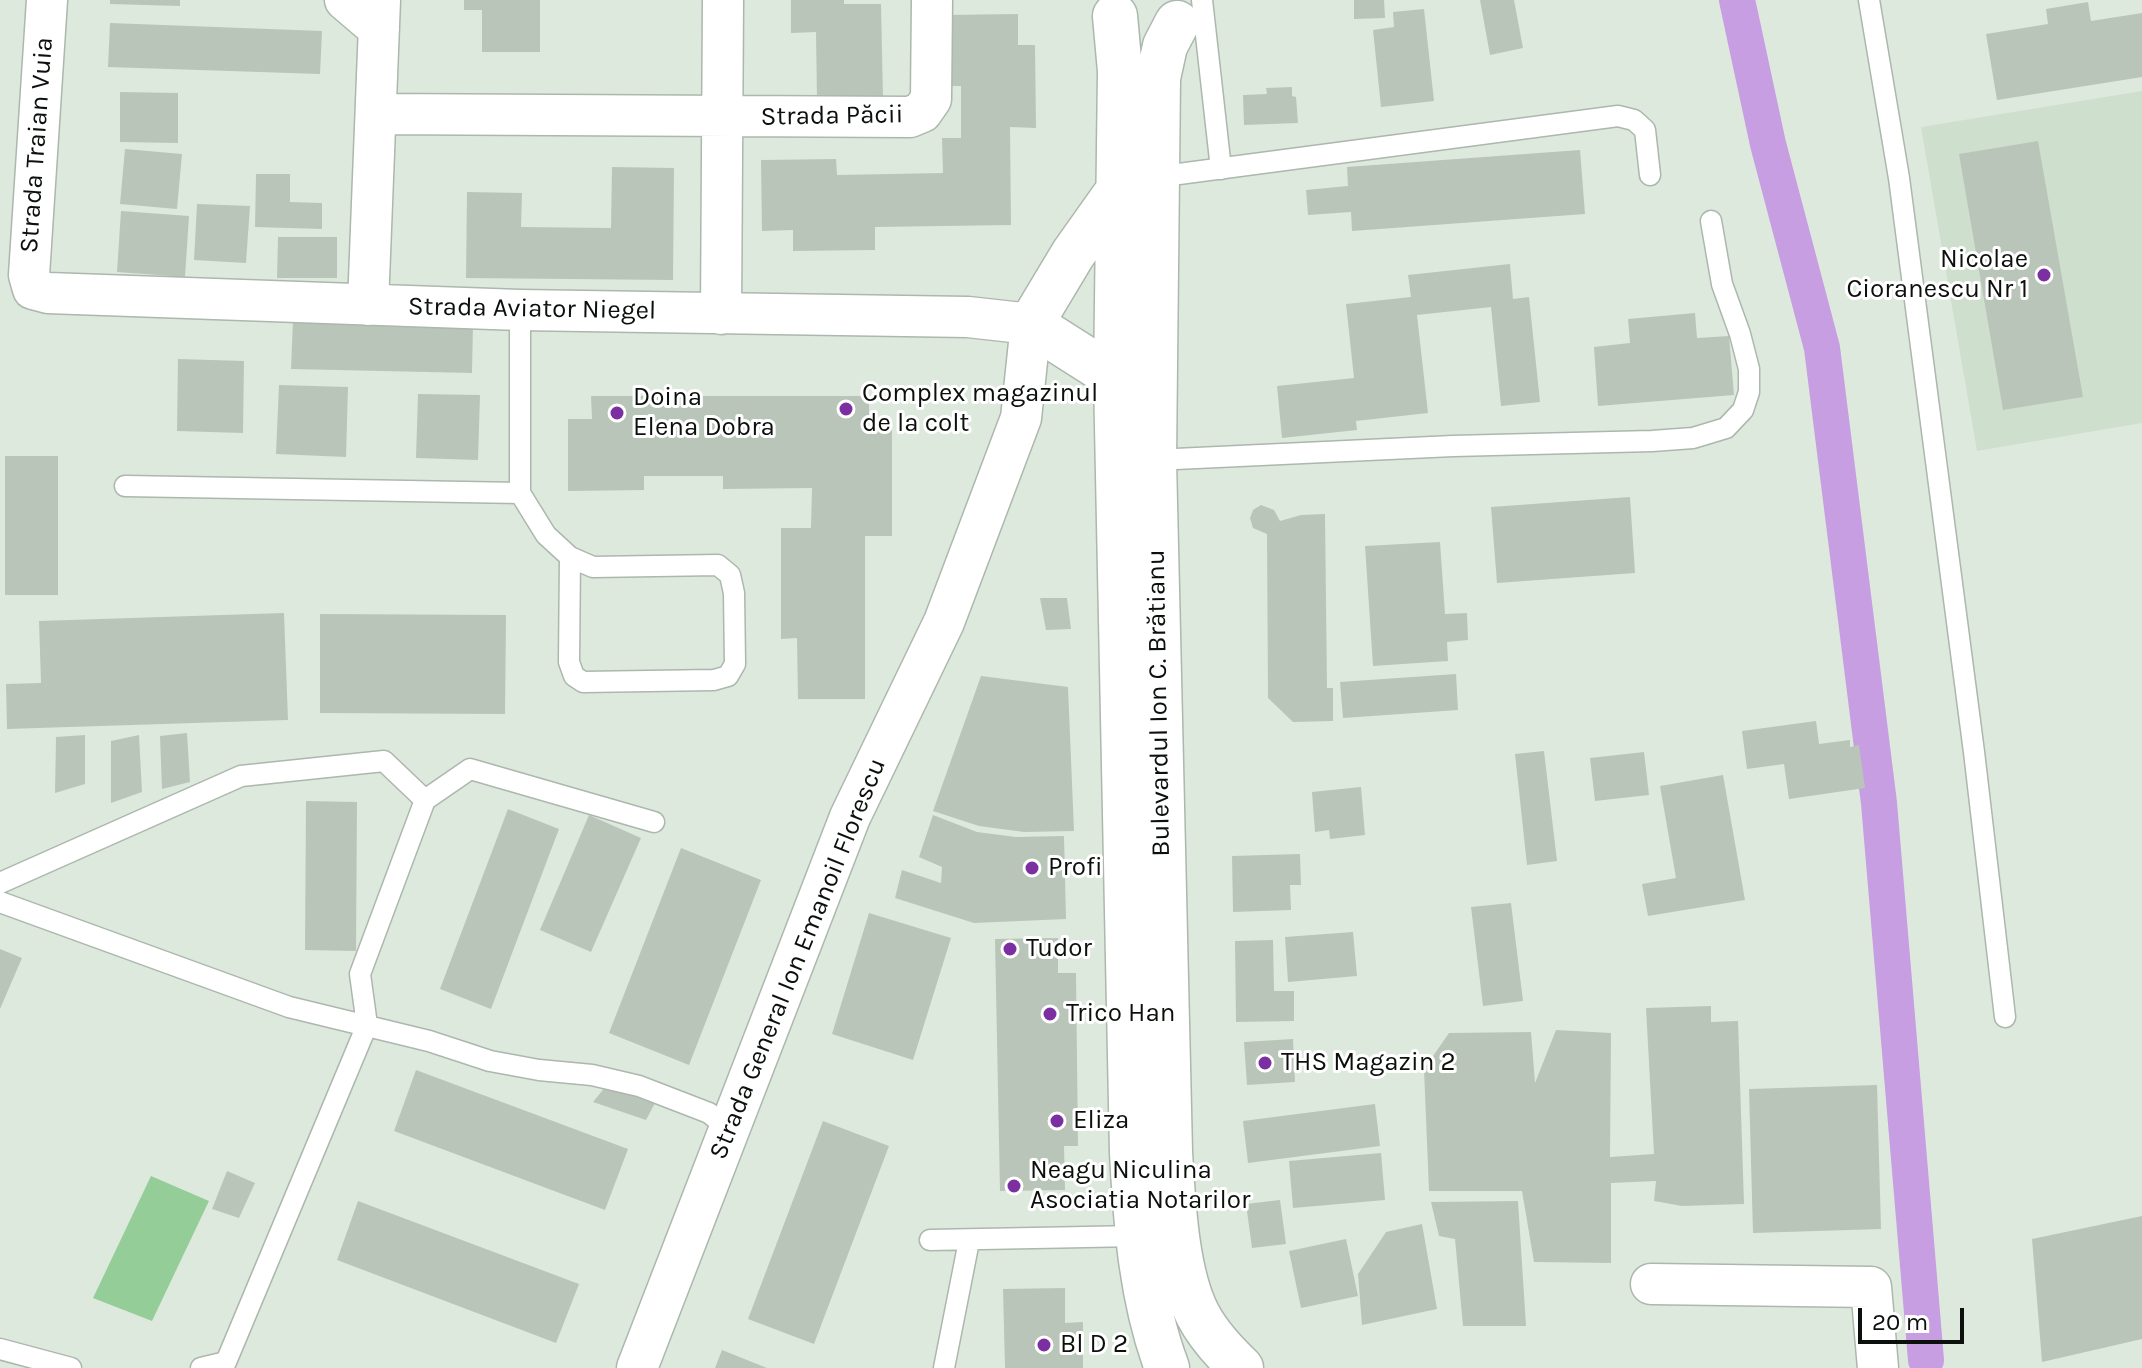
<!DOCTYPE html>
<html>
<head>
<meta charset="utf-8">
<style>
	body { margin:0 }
	#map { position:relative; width:2142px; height:1368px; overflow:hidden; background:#dee9de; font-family:Karla,sans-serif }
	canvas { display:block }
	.scale { position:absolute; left:1858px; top:1308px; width:106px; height:36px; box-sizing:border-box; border:4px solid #0c100c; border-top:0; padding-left:10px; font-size:24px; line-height:28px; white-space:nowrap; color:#0c100c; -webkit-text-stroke:6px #fff; paint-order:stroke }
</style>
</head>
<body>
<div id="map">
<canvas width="2142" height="1368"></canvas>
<div class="scale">20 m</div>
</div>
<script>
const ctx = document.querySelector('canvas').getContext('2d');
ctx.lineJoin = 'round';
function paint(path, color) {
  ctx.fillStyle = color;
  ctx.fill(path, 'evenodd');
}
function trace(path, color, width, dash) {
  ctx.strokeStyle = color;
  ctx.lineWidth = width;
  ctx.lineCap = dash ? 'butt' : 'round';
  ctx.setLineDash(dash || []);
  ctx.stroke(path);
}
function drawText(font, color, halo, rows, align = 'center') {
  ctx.font = font + ' Karla,sans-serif';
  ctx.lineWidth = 6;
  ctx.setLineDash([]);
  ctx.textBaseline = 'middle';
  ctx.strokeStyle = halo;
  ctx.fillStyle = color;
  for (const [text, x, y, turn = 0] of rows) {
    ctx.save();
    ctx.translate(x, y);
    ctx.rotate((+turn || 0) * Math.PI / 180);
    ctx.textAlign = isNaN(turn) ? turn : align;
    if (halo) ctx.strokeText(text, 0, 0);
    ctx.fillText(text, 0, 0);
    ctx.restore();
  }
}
paint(new Path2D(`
	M2142 91V423L1977 451 1921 127Z`), '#cedfce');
paint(new Path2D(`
	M151 1176 209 1201 152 1321 93 1298Z`), '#95cd98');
trace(new Path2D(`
	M1737 0 1768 144 1822 348 1879 803 1926 1360`), '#c79ee1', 36);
paint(new Path2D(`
	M110 0H180V6L110 4Z
	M464 0H540V52H482V10H464Z
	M791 0H844V4H881L883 99 817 101 816 32 791 33Z
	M1354 0H1384L1385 18 1354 19Z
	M1480 0H1514L1523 48 1490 55Z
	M2088 2 2091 21 2142 13V77L1997 100 1986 34 2048 24 2046 9Z
	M1424 9 1434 101 1381 107 1373 30 1394 27 1393 12Z
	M1018 14V45H1035L1036 128 1010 127 1011 225 875 227V250L793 251V230L762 231 761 160 836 159 837 175 943 173 942 138H961V86H946L945 15Z
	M110 23 322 31 320 74 108 67Z
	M1292 87V96L1296 97 1298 123 1244 125 1243 95 1267 94 1266 88Z
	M120 92 178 93V143L120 142Z
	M2038 141 2083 397 2003 410 1959 154Z
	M125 149 182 154 177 209 120 204Z
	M1580 150 1585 214 1352 231 1351 212 1308 215 1306 190 1348 186 1347 167Z
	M612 167 674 168 673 280 466 278 467 192 522 193 521 227 611 228Z
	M256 174H290V202L322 203V229L255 227Z
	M197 204 250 206 246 263 194 260Z
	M121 211 189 216 185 277 117 272Z
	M278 237H337V278H277Z
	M1510 264 1513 299 1529 297 1540 402 1501 406 1491 307 1417 315 1428 413 1356 421 1357 430 1282 438 1277 386 1354 378 1346 304 1411 297 1408 275Z
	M1695 313 1697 338 1729 336 1734 395 1598 406 1594 347 1630 343 1628 319Z
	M293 320 473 324 472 373 291 369Z
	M178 359 244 361 243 433 177 431Z
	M279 385 348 387 346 457 276 454Z
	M418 394 480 395 478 460 416 458Z
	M591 396H869V427H892V536H865V699H798L797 638 781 639V528H811L812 488 723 489V476H644V490L568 491V419H592Z
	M5 456H58V595H5Z
	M1630 497 1635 573 1497 583 1491 507Z
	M1261 505 1274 510 1280 521 1301 515 1325 514 1327 688H1333V721L1293 722 1268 698 1267 534 1253 528 1250 518 1253 510Z
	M1440 542 1445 614 1467 613 1468 640 1447 642 1448 661 1373 666 1365 546Z
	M1040 598H1067L1071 629 1046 630Z
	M284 613 288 720 7 729 6 684 41 683 39 621Z
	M320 614 506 615 505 714 320 713Z
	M1456 674 1458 710 1343 718 1340 682Z
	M981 676 1068 687 1074 831 1024 832 979 826 933 811Z
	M1816 721 1819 744 1850 740V747L1859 745 1865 788 1789 799 1784 764 1747 769 1742 731Z
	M187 733 190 782 162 789 160 736Z
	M85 735V784L55 793 56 737Z
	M139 735 142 792 111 803V741Z
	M1544 751 1557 861 1527 865 1515 754Z
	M1644 752 1649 795 1595 801 1590 758Z
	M1723 775 1745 900 1648 916 1642 884 1676 878 1660 786Z
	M1361 787 1365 835 1330 839 1329 830 1315 832 1312 792Z
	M306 801 357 802 356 951 305 950Z
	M508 809 559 829 491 1009 440 989Z
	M589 815 641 838 591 952 540 930Z
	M933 815 977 832 1016 837 1064 836 1066 919 974 923 895 898 902 870 941 883 942 867 919 857Z
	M681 848 761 880 689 1065 609 1033Z
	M1300 854 1301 885H1290L1291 910 1233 912 1232 856Z
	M1511 903 1523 1001 1483 1006 1471 907Z
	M869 913 951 938 913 1060 832 1034Z
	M1353 932 1357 976 1288 982 1285 937Z
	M1058 938V973H1076L1078 1146H1064L1065 1190 1000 1191 995 939Z
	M1273 940 1274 991H1294V1021L1236 1022 1235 941Z
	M0 949 22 958 0 1009Z
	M1711 1006V1022L1738 1021 1744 1204 1682 1206 1654 1201 1656 1181 1611 1183V1263L1534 1262 1522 1191H1429L1424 1069 1449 1033 1531 1032 1535 1083 1556 1030 1611 1033 1610 1157 1654 1154 1646 1008Z
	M1293 1039 1295 1082 1247 1085 1244 1042Z
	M416 1070 628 1149 605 1210 394 1131Z
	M1877 1085 1881 1229 1753 1233 1749 1089Z
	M606 1086 656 1101 646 1120 593 1102Z
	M1375 1104 1380 1146 1248 1163 1243 1121Z
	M823 1121 889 1146 814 1344 748 1319Z
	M1381 1153 1385 1200 1293 1208 1289 1161Z
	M227 1171 255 1183 239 1218 212 1209Z
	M1280 1200 1286 1244 1252 1248 1246 1204Z
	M358 1201 579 1284 556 1343 337 1260Z
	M1518 1201 1526 1326H1463L1455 1239 1439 1236 1431 1202Z
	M2142 1216V1339L2042 1362 2032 1239Z
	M1422 1224 1437 1309 1362 1325 1358 1274 1386 1232Z
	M1346 1239 1358 1296 1301 1308 1289 1251Z
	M1065 1288V1323L1083 1322V1368H1005L1003 1289Z
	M722 1350 767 1368H715Z`), '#bac5ba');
const service = new Path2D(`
	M1202 0 1221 169
	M1869 0 1899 178 1974 752 2005 1017
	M1156 177 1618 116 1634 120 1645 130 1650 175
	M520 310V493L546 535 570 557 593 567 718 565 730 575 734 593 735 664 728 676 714 680 583 682 574 676 569 662 570 557
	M1154 460 1453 446 1652 441 1693 438 1726 428 1743 410 1749 392V369L1740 334 1722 284 1711 221
	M125 486 520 493
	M0 883 241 776 384 761 425 800
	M0 902 289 1007 429 1041 490 1061 539 1070 592 1075 639 1086 709 1113 729 1129
	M930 1240 1137 1236
	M0 1349 71 1368
	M201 1368 226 1362 367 1025 360 974 425 800 470 769 654 822
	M944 1368 969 1241`);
const minor = new Path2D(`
	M47 0 29 275 33 289 48 293 520 310 968 317 1031 324 1021 418 944 622 850 817 637 1368
	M345 0 379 29
	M376 114 910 117 922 112 931 99 932 0
	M368 305 380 0
	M721 314 723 0
	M1651 1284 1871 1287 1878 1368`);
const secondary = new Path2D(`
	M1115 16 1120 71 1116 378 1132 1153C1136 1227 1141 1298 1167 1368
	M1177 23 1165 46 1158 78 1154 460 1170 1152C1173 1200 1176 1273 1198 1315 1209 1336 1224 1352 1241 1368
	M1116 378 1031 324 1073 254 1117 192`);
trace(service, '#acb7ad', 23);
trace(minor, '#acb7ad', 43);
trace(secondary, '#acb7ad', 47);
trace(service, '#fff', 20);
trace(minor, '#fff', 40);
trace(secondary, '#fff', 44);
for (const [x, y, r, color] of [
	[2044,275,8,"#7b2fa0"],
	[846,409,8,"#7b2fa0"],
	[617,413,8,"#7b2fa0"],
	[1032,868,8,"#7b2fa0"],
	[1010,949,8,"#7b2fa0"],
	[1050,1014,8,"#7b2fa0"],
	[1265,1063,8,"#7b2fa0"],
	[1057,1121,8,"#7b2fa0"],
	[1014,1186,8,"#7b2fa0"],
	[1044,1345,8,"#7b2fa0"]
]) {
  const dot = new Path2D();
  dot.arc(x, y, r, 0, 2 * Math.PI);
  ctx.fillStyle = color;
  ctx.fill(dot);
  trace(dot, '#fff', 3);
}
drawText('26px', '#0c100c', '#fff', [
	["Strada Păcii",832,116,-1],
	["Strada Traian Vuia",37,145,-86],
	["Strada Aviator Niegel",532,309,1],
	["Bulevardul Ion C. Brătianu",1159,703,-91],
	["Strada General Ion Emanoil Florescu",798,959,-68]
]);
drawText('26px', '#0c100c', '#fff', [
	["Nicolae",2028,260,"right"],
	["Cioranescu Nr 1",2028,290,"right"],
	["Complex magazinul",862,394],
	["de la colt",862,424],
	["Doina",633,398],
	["Elena Dobra",633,428],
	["Profi",1048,868],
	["Tudor",1026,949],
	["Trico Han",1066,1014],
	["THS Magazin 2",1281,1063],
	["Eliza",1073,1121],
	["Neagu Niculina",1030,1171],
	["Asociatia Notarilor",1030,1201],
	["Bl D 2",1060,1345]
], 'left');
</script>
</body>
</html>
